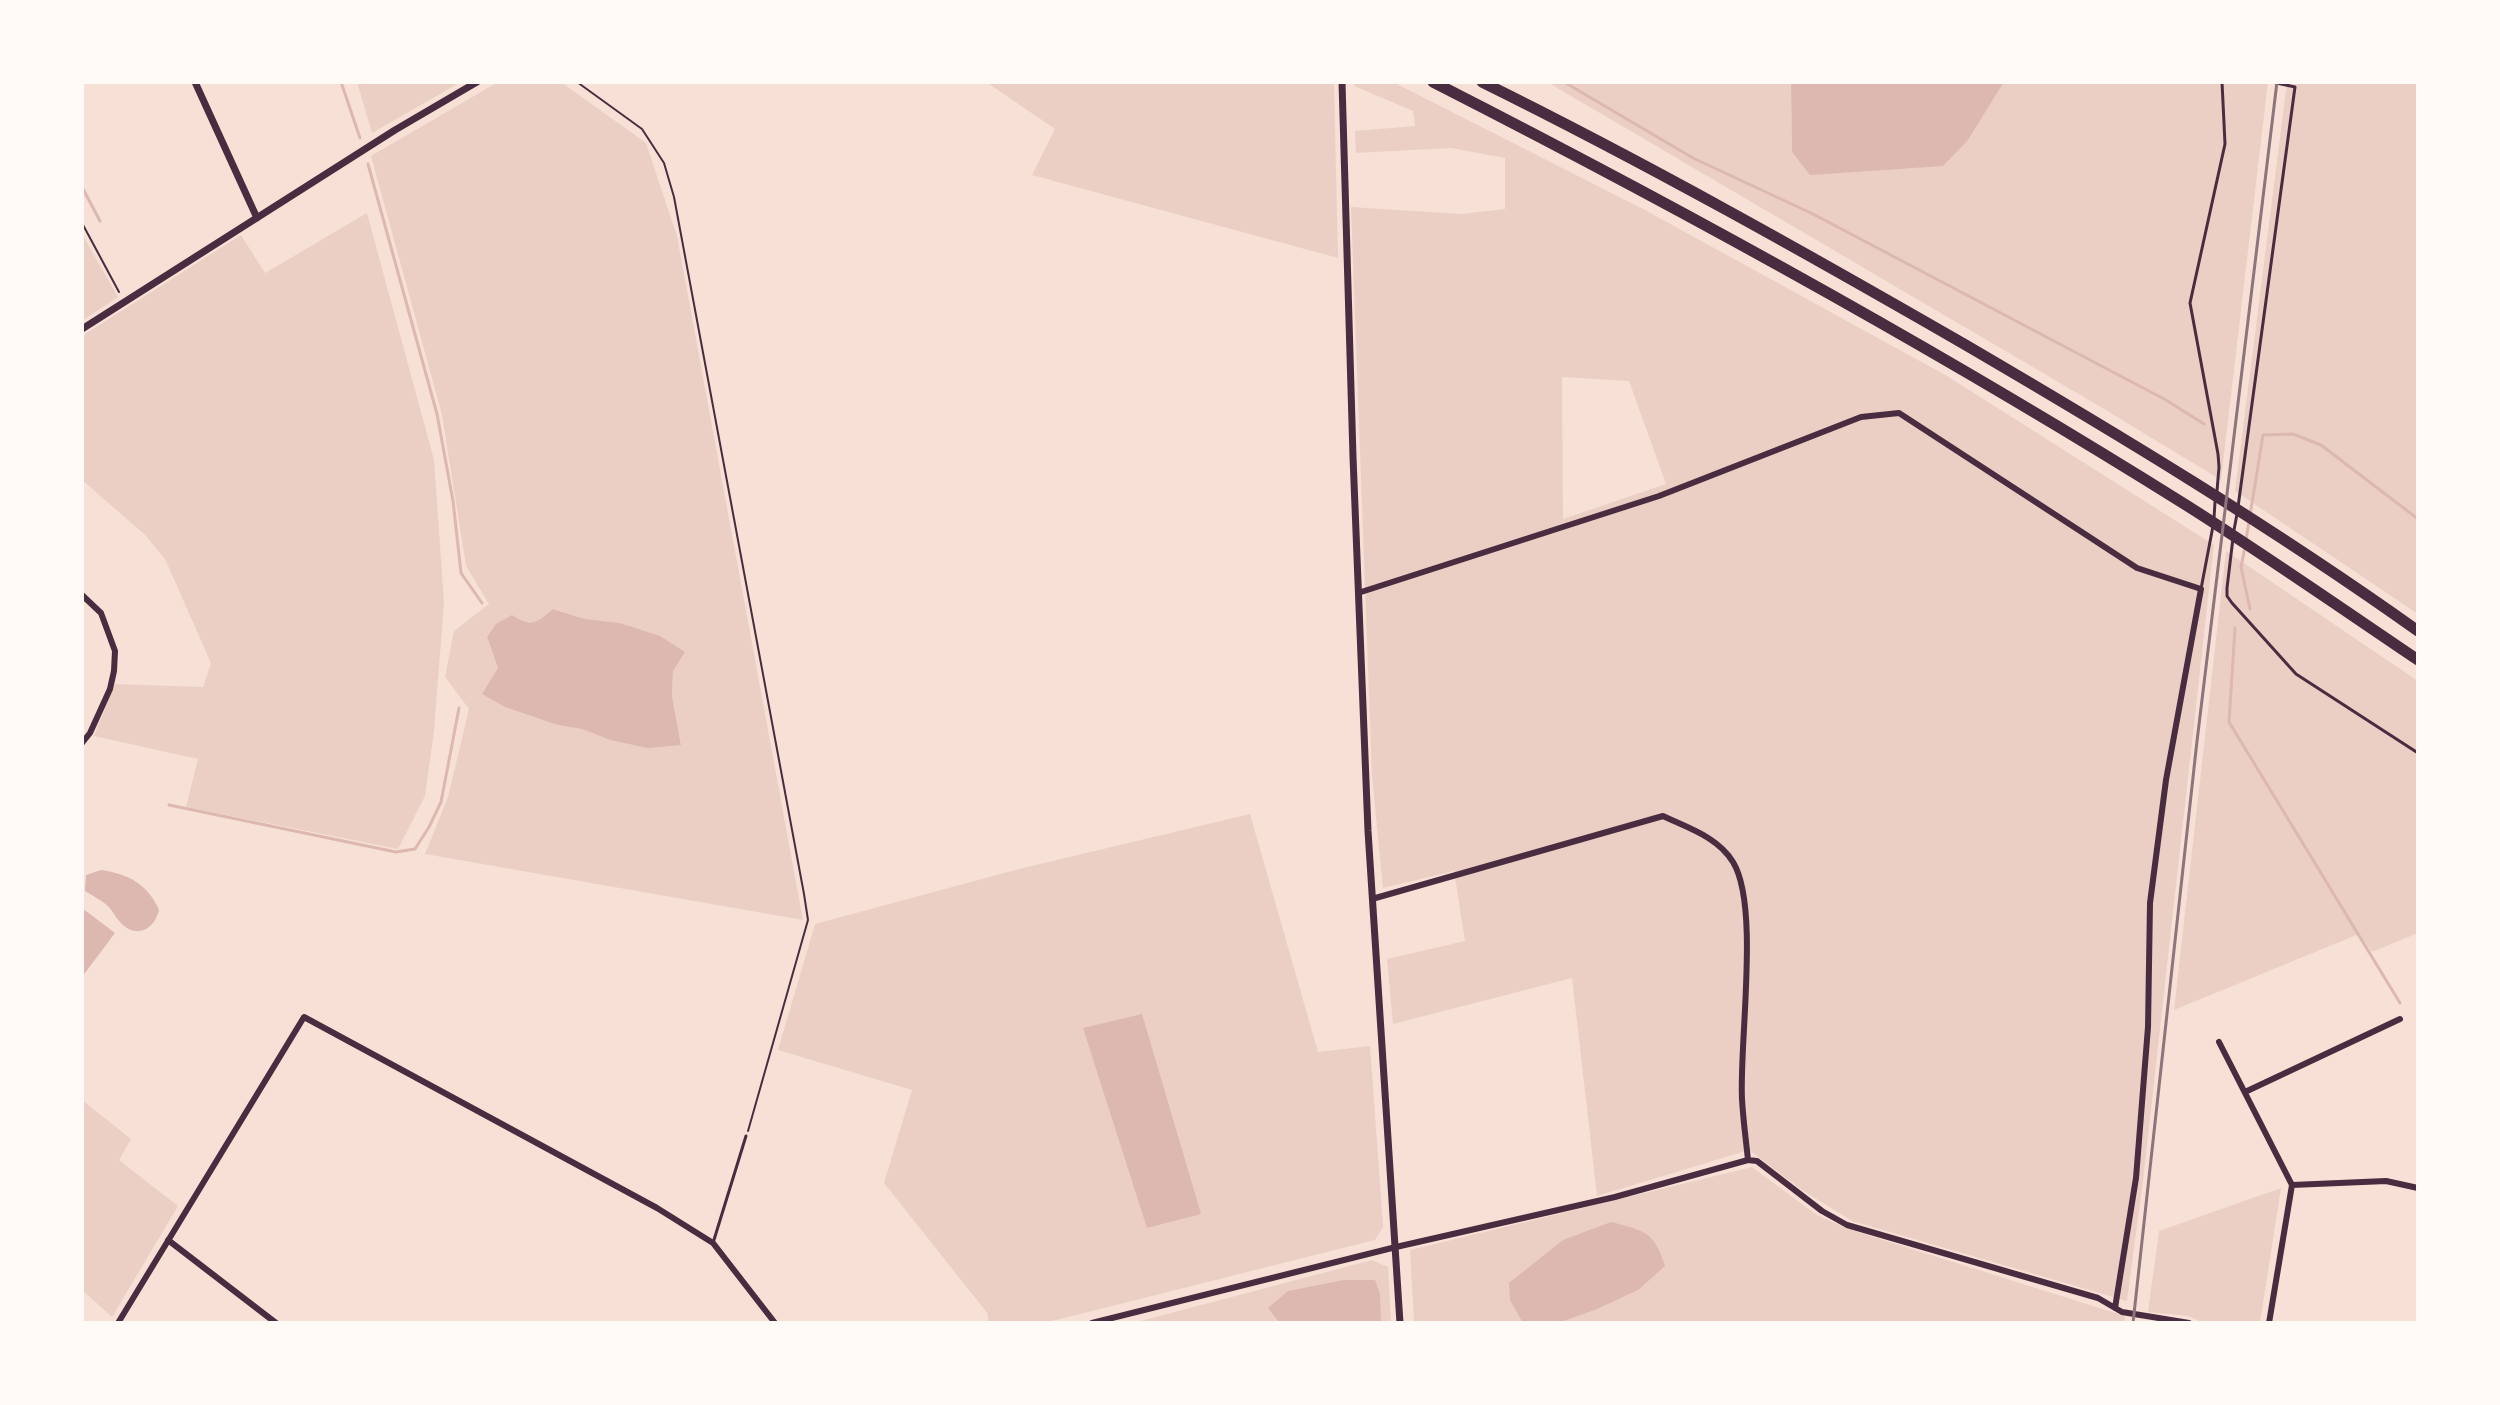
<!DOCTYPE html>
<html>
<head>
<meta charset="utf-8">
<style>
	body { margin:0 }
	#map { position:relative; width:2500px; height:1405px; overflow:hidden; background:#f7e1d7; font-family:"Asap Condensed",sans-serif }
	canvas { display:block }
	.frame { position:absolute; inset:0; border:84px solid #fffaf5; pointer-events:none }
</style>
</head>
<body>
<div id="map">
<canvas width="2500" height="1405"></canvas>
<div class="frame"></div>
</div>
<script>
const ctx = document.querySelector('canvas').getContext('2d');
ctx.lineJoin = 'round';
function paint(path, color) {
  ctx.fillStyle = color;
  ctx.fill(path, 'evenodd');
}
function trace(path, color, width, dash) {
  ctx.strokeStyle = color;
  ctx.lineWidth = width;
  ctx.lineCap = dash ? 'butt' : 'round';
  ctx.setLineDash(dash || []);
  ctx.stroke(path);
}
paint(new Path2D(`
	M357 82H461L372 133Z
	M498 82H561L646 143 677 236 803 920 425 854 448 797 469 709 445 677 454 631 489 604 466 566 442 415 371 156ZM554 609 585 619 620 623 685 652 673 670 672 696 681 744 610 740 582 729 558 725 482 694 498 668 487 637 524 622 535 623Z
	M986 82H1334L1338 258 1032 175 1055 129Z
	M1354 82H1393L1645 210 1947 376 2214 545 2143 1181 2127 1301 1852 1221 1802 1190 1749 1150 1597 1196 1572 978 1393 1024 1387 959 1465 941 1454 871 1383 888 1372 777 1351 207 1461 214 1505 209V158L1451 148 1356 153 1355 131 1415 126 1413 111 1354 86ZM1562 377 1629 381 1666 484 1563 519Z
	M1547 82H1791L1792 151 1968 140 2004 82H2268L2221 480 2094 403Z
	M2287 82H2418V614L2235 491Z
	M367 213 434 460 444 603 434 731 425 796 398 849 186 807 198 759 94 736 115 684 203 687 211 663 165 559 145 535 82 480V336L241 235 265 273Z
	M82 234 118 297 82 321Z
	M2226 551 2418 681V933L2372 952 2359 934 2174 1010Z
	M1250 814 1318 1052 1370 1046 1383 1227 1375 1240 1044 1323H988V1314L884 1183 912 1090 778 1050 815 924 1019 869Z
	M82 1100 131 1139 119 1160 178 1206 112 1317 82 1290Z
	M1752 1167 1817 1215 1848 1229 2125 1316 2124 1323H1414L1410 1250Z
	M2281 1188 2260 1323H2204L2188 1316 2148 1312 2159 1231Z
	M1372 1260 1388 1267 1391 1323H1133Z`), '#ebcfc5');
paint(new Path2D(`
	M1791 82H2004L1968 140 1943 166 1810 175 1792 152Z
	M553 609 585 619 620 623 660 636 685 652 673 671 672 696 681 745 648 748 610 740 582 729 558 725 505 707 482 694 498 668 487 637 496 624 512 615C532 628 536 623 553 609Z
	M101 870C128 874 148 884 159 910 154 931 135 939 120 922 115 917 113 911 108 906 101 900 93 896 85 891L86 875Z
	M82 908 115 933 82 977Z
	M1142 1014 1201 1214 1147 1228 1083 1028Z
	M1611 1222C1645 1231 1654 1231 1665 1266L1638 1290 1597 1309 1558 1323H1523L1510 1300 1509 1283 1563 1240Z
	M1344 1280H1375L1380 1294 1381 1323 1278 1321 1268 1308 1288 1291Z`), '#dcb8b0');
trace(new Path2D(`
	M341 82 360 138
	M1564 82 1693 158 1813 214 2166 400 2204 424
	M368 164 437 414 453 501 461 573 482 603
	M82 187 100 221
	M2246 540 2263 435 2293 434 2321 445 2418 519
	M2245 547 2241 567 2250 609
	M2235 628 2229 722 2400 1003
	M169 805 396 852 415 849 429 827 441 802 459 708`), '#dcb8b0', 3);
trace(new Path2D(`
	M577 82 642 129 664 163 674 197 804 894 808 920 748 1131
	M82 223 119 292`), '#4a2c40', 2);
trace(new Path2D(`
	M2217 491 2219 467 2218 454 2190 303 2225 144 2222 82
	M2238 507 2295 87 2272 82
	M2214 518 2215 502
	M2234 530 2237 514
	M2233 538 2227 588V596L2232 603 2296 674 2418 753
	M2201 589 2213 526
	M713 1243 746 1136`), '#4a2c40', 3);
trace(new Path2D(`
	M1358 593 1659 496 1861 417 1899 413 2137 568 2201 589 2166 780 2150 903 2148 1027 2136 1178 2115 1308
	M82 595 101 613 115 651 114 671 110 689 90 733 82 743
	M1372 899 1663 816C1688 828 1718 837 1733 862 1760 906 1739 1043 1742 1099 1743 1119 1746 1140 1748 1160
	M2219 1042 2292 1185 2269 1323
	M2245 1092 2400 1019
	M2292 1185 2386 1181 2418 1188
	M168 1240 276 1323
	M118 1323 304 1017 657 1208 713 1243 775 1323
	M1092 1323 1396 1247 1615 1197 1748 1160 1757 1161 1822 1211 1847 1225 2098 1298 2122 1312 2189 1323`), '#4a2c40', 6);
trace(new Path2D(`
	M195 82 257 218
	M1342 82 1353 457 1368 831 1400 1323
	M82 329 395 130 477 82`), '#4a2c40', 7);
trace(new Path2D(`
	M1433 82C1690 213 1942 352 2186 505 2265 555 2341 608 2418 660
	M1482 82C1646 163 1806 253 1964 344 2118 434 2272 527 2418 631`), '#4a2c40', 11);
trace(new Path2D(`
	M2133 1323 2197 741 2277 82`), '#8f747c', 3);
</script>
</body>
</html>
